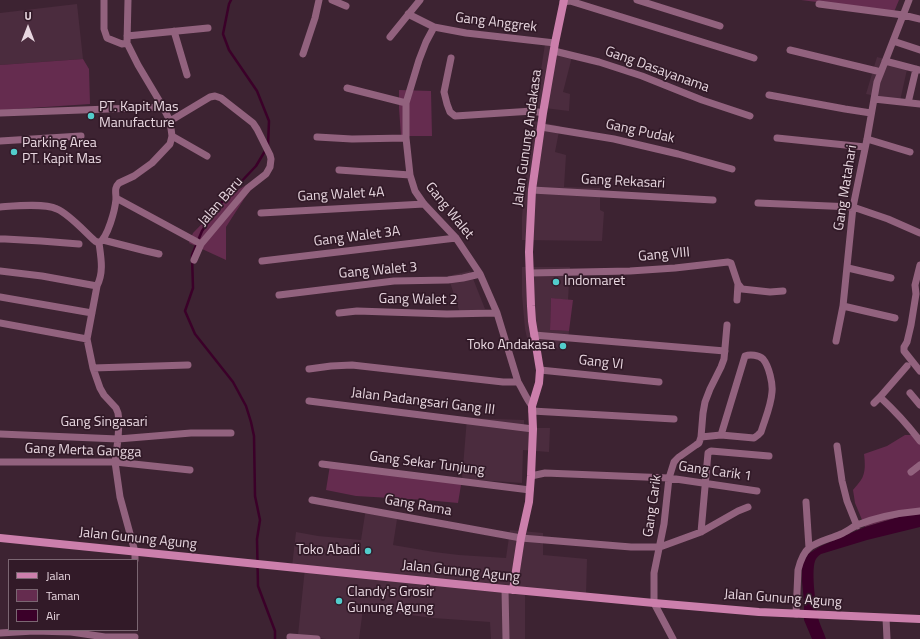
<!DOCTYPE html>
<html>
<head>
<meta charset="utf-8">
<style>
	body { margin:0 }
	#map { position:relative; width:920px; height:639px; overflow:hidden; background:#3d2332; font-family:"Titillium Web",sans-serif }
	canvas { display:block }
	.legend { position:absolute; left:8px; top:559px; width:130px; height:72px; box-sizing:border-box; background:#321a28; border:1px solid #7b6672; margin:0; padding:5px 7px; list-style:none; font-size:12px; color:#e8d7e0 }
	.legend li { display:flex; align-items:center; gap:8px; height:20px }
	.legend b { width:20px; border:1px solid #7b6672 }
	.north { position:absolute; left:8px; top:8px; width:40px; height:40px; -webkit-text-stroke:3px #321a28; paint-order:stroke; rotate:0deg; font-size:11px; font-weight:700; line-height:16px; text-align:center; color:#e8d7e0 }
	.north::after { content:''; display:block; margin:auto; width:14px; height:18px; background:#e8d7e0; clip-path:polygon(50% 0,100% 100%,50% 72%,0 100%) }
</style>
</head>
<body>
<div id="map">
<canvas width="920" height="639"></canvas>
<ul class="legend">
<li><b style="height:5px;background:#cc7fac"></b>Jalan</li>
<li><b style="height:11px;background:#652c4f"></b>Taman</li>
<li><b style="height:11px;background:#3b0029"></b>Air</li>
</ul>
<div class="north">U</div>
</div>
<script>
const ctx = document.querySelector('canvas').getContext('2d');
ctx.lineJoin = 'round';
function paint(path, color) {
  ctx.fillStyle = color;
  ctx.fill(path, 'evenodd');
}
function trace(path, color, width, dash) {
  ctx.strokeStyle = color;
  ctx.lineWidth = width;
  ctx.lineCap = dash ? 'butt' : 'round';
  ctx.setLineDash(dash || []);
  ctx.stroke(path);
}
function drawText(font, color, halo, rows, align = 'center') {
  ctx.font = font + ' "Titillium Web",sans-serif';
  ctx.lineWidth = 3.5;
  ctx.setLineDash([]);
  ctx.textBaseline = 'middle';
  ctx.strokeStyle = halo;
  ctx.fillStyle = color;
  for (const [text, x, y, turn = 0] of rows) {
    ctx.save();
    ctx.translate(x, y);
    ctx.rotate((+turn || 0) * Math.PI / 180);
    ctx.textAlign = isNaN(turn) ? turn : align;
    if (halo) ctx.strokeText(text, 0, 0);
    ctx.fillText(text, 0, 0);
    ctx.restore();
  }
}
paint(new Path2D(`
	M77 4 83 59 0 65V13Z
	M545 44 573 53 563 92 570 94 569 111 536 107 539 83Z
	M877 57 908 65 900 101 866 94Z
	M534 121 560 126 555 152 566 155 564 187 600 188V210L604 212 602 241 522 240V217L525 184Z
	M522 267H570L568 300 551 298 550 330 569 331 567 349 529 347 525 329 522 295Z
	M470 271 485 309 460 313 448 276Z
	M467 418 524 420V428H550L549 452 523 450 522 483 462 479Z
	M366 508 398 513 393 545 434 552 459 555 506 558 510 530 543 533V555L587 559 586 596 525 592V639H491L490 622 433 618 363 609 359 639H326L298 635 305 568 292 567 296 532 318 536 361 540Z`), '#4b2c3e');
paint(new Path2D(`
	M801 0H899L894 12Z
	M83 59 89 69 90 104 0 110V65Z
	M399 90 431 91 432 136H401L399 108Z
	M260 177 244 199 226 227V260L189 243 193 233 231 194Z
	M551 298 573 300 569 331 550 330Z
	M905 435H914L920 439V513L906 515 865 527 855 503 853 490C856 486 859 483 861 480 866 473 865 462 864 454L887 446Z
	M330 465 462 479 458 503 426 500 356 496 326 490Z`), '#652c4f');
paint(new Path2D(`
	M920 513V527L867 540 821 554C818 556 816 558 815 561 811 573 816 609 819 621 821 627 824 633 826 639H812L804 620V602L802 581V565L808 554 821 546 865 527 906 515Z`), '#3b0029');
trace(new Path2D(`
	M231 0 229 4 223 34 229 50 257 91 269 121 268 146 256 166 238 185 231 189 202 231 192 255 193 288 185 311 195 334 233 382 246 406 251 422 254 436 255 496 260 520 257 539 258 586 275 631V639`), '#3b0029', 2.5);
trace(new Path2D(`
	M104 0V29L107 38 122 44 127 43
	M332 0 346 6
	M637 0 720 26
	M563 2 570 1 754 58
	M819 4 903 15 920 19
	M408 14 434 27 466 33 555 43
	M434 27 426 42 419 60 406 103V138L410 175 415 191 424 204 456 238 480 274 497 313 518 382
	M174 31 187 75
	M127 36 208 28
	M390 37 420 0
	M893 41 920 50
	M790 50 881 72
	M554 51 599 62 642 76 702 100 750 116
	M303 54 315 18 319 0
	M451 58 444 92 447 104 450 112 455 116 533 111 543 113
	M885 61 920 70
	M347 88 406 103
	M769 95 845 109 871 113
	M874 99 920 104
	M908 103 916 69
	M0 113 163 107
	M170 121 210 97 215 96 221 98 253 123 257 129 270 155 271 159 270 167 266 174 248 188 201 244 194 260
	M541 127 614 139 678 154 732 169
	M172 136 207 156
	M317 137 352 139 406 138
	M777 138 865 147
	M867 139 910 152
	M0 141 81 136
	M339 170 410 175
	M532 190 713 200
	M116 198 201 244
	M758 203 853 207 888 219 920 233
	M0 207C15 206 44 203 57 209 69 214 85 232 95 241L99 243C101 258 104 272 97 286L87 339 93 368 100 388 104 395 116 408 118 413 119 421 118 439 115 462 120 497 135 552V560
	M261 213 424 204
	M0 239H5L41 241 79 244
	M103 240 146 251 159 254
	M99 243C108 237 115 210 116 199 116 192 114 188 119 183L134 176 152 163 170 144 172 136 170 121 163 107 138 65 127 43 128 0
	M262 261 456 238
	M920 265 915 285 916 294 911 325 907 342 904 347V351L920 371
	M848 268 891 278
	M0 271 42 276 97 286
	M530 273 630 271 675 268 728 262 731 263 738 284 742 289 770 292 783 291
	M279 295 394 281 448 280 463 278 480 274
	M0 297 92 313
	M737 300 738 284
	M843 306 895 318
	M339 313 357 311 447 314 497 313
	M0 323 87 339
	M534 335 725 351
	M836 341 843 306 853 207 867 139 874 99 877 82 881 72 909 0
	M93 368 188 365
	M309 369 331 366 352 365 503 382H518C523 390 526 398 532 406
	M540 370 659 382
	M910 393 920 405
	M880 397C895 411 908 425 920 441
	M309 401 533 429
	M874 403 880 397 907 366
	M532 411 674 419
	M0 434 118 439 191 433H231
	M701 437 721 435 754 438 758 435 761 432C765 419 771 406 772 392 773 384 769 366 763 359 759 355 750 354 745 356L721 435
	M837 446 842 481 847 501 857 526
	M0 462H115L190 470
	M322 464 530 490
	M911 472 920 465
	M531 476 545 473 669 478 757 491
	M312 500 521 538 631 547H660L701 532 738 511 748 507
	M806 502 809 548
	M701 532 708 453 711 451 769 456
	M505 589 506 639
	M796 614 798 570C800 562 803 553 809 548 818 541 830 539 841 534 846 532 851 528 857 525 877 517 898 513 920 511
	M886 618 887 639
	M0 633 34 631 71 632 105 637H135
	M290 637 317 639
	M673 639 654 603V573L664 524 669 478 674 462 679 457 696 445 699 443 701 437 703 413 705 402 710 389 721 367 724 359 727 325`), '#92627e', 7);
trace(new Path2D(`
	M0 538 505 589 654 603 759 612 920 619
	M513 590 521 538 529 502 531 476 533 429 532 406 539 383 540 370 532 321 531 306 529 252 532 190 543 113 555 43 564 0`), '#cc7fac', 8);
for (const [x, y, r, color] of [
	[91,116,4,"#52cdcc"],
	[14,152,4,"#52cdcc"],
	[556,282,4,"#52cdcc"],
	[563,346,4,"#52cdcc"],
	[368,551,4,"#52cdcc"],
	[339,601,4,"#52cdcc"]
]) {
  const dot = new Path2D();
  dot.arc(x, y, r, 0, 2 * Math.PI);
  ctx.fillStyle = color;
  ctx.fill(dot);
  trace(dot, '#321a28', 1.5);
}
drawText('14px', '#e8d7e0', '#321a28', [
	["Gang Anggrek",496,23,7],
	["Gang Dasayanama",657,70,20],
	["Gang Pudak",640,132,12],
	["Jalan Gunung Andakasa",528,138,-82],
	["Gang Rekasari",623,182,3],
	["Gang Matahari",846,188,-81],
	["Gang Walet 4A",341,195,-3],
	["Jalan Baru",221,202,-49],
	["Gang Walet",449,211,51],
	["Gang Walet 3A",357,237,-7],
	["Gang VIII",664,255,-5],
	["Gang Walet 3",378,271,-5],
	["Gang Walet 2",418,300,1],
	["Gang VI",601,363,6],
	["Jalan Padangsari Gang III",423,402,7],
	["Gang Singasari",104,423],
	["Gang Merta Gangga",83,451,2],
	["Gang Sekar Tunjung",427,464,7],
	["Gang Carik 1",715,472,8],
	["Gang Rama",418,506,10],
	["Gang Carik",653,506,-82],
	["Jalan Gunung Agung",138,539,6],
	["Jalan Gunung Agung",461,572,6],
	["Jalan Gunung Agung",783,599,4]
]);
drawText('14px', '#e8d7e0', '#321a28', [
	["PT. Kapit Mas",99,108],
	["Manufacture",99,124],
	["Parking Area",22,144],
	["PT. Kapit Mas",22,160],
	["Indomaret",564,282],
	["Toko Andakasa",555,346,"right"],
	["Toko Abadi",360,551,"right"],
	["Clandy's Grosir",347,593],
	["Gunung Agung",347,609]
], 'left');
</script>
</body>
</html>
